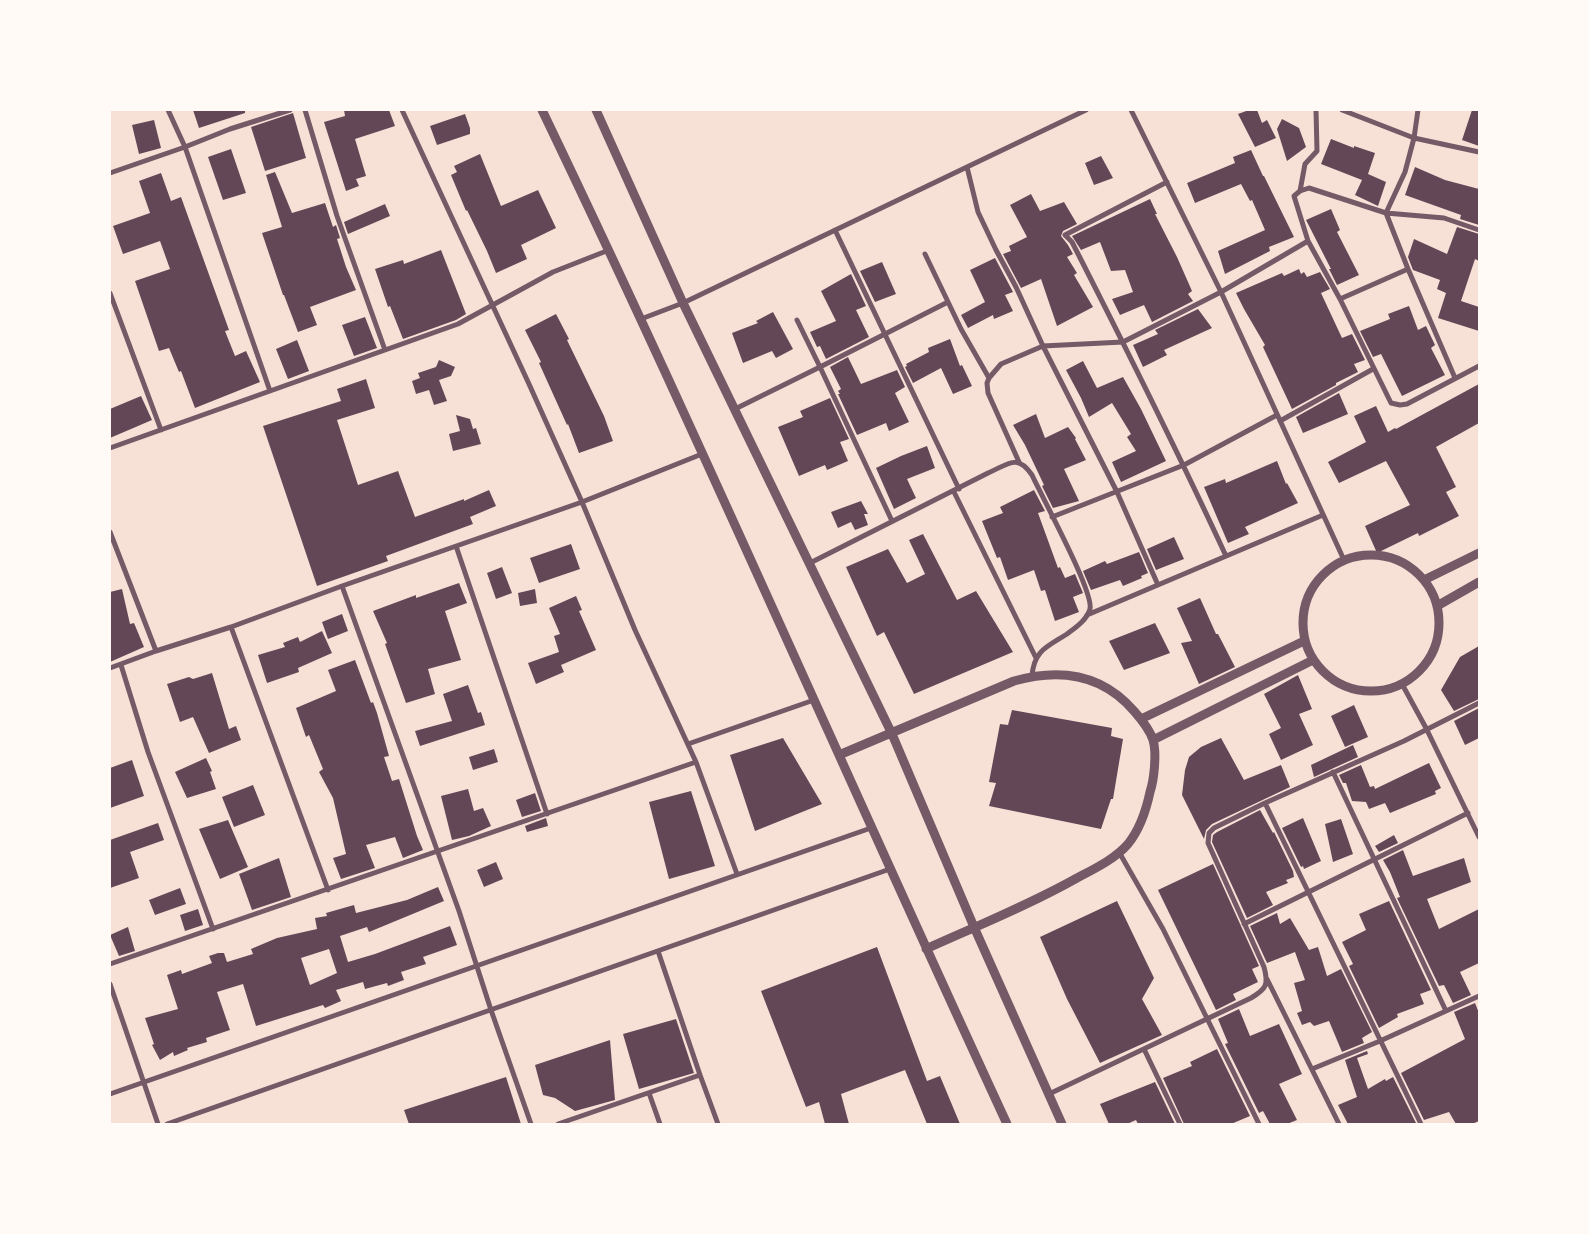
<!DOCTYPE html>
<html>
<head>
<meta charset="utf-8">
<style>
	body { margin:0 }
	#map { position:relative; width:1589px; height:1234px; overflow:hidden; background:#f7e1d7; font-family:"Work Sans",sans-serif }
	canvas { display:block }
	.frame { position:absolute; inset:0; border:111px solid #fffaf5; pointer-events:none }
</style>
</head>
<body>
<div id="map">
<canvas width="1589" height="1234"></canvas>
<div class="frame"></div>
</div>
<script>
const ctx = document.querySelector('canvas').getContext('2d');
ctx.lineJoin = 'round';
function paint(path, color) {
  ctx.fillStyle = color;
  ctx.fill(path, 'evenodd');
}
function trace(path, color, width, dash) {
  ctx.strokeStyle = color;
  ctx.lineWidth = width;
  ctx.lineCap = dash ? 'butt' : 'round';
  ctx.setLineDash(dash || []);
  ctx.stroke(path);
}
paint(new Path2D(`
	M193 110H245V113L199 128Z
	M344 110H389L395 126 355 139 366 176 356 179 359 186 346 191 324 122 345 116Z
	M1249 110H1257L1262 123 1267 120 1276 138 1255 147 1238 114Z
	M1472 110H1479V146L1462 140Z
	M293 113 306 158 265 171 251 127Z
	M465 114 470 128V134L437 145 430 126Z
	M1282 119 1299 128 1306 147 1287 161 1277 129Z
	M154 120 161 148 139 154 132 125Z
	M1331 139 1354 148V146L1375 153 1368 174 1386 182 1378 206 1355 195 1362 180 1321 164Z
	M231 149 246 193 223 200 208 157Z
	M1251 150 1263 176H1264L1294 237 1269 247 1270 251 1225 274 1218 251 1265 230 1252 200 1250 201 1241 184 1195 203 1187 183 1235 163 1233 157Z
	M480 154 501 206 538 190 556 228 521 245 527 259 496 273 487 251 467 210 466 211 451 175 457 172 454 166Z
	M1101 156 1113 178 1094 185 1085 163Z
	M1415 167 1445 180 1479 189V225L1460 219 1461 215 1405 195Z
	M275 172 292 213 325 203 333 227 336 225 340 238 337 239 346 267 356 290 310 307 317 325 298 332 284 295H283L262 233 282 227 266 175Z
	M161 173 171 201 181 197 229 330 225 331 235 356 246 351 260 382 195 408 181 371 179 372 169 348 159 351 135 281 170 269 160 241 123 254 113 226 150 213 139 181Z
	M1031 194 1040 211 1064 202 1077 224 1063 231 1061 236 1068 245 1073 254 1067 257 1077 273 1074 275 1093 307 1057 326 1041 279 1021 288 1003 254 1011 251 1009 246 1027 237 1010 205Z
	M1150 199 1157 214H1155L1177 257 1192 291 1188 294 1193 301 1152 322 1144 305 1120 315 1112 299 1133 292 1125 270 1111 271 1100 242 1081 250 1072 236Z
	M385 204 390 216 348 234 344 222Z
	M1331 209 1340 230 1337 232 1359 275 1337 285 1329 269H1331L1306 220Z
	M1457 227 1479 234V261L1475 259 1461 301 1479 307V331L1438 318 1446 293 1437 289 1440 280 1413 270 1408 257 1414 239 1447 254Z
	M441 250 466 314 456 320 403 339 390 306 388 307 375 269 403 260 404 264Z
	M995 258 1013 292 1005 295 1013 311 994 319 993 315 968 328 961 315 985 302 970 270Z
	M882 262 896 294 875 302 860 271Z
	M1299 269 1301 274 1304 272 1307 277 1320 272 1330 289 1321 293 1342 338 1352 334 1365 360 1354 364 1358 372 1336 383V385L1292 409 1263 347 1265 345 1244 309 1236 293 1282 273 1284 276Z
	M851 274 866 306 856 310 869 337 826 359 820 346 817 347 810 332 836 321 821 291Z
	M1409 306 1418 330 1426 326 1435 345 1431 348 1445 375 1402 396 1381 354 1373 357 1360 331 1390 319 1388 314Z
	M1198 309 1212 328 1164 350 1167 355 1143 367 1133 345 1158 334 1155 330Z
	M773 312 793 349 776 358 772 351 743 363 732 333 758 323 756 321Z
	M556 314 569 339 567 340 604 416 613 441 579 453 568 424 567 425 539 363 541 362 525 330Z
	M365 317 377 348 354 356 342 325Z
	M950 339 960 366 962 365 972 386 953 394 941 368 913 383 905 367 907 366 906 364 929 352 928 348Z
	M297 340 309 371 288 379 276 349Z
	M848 357 861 384 897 370 905 387 895 393 909 422 889 431 886 423 857 435 838 394H840L838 391 841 389 830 367Z
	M439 360 455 367 451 376 439 380 447 401 434 405 429 390 416 394 412 381 420 378 418 373 436 367Z
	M1083 361 1097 388 1123 377 1141 409 1166 461 1121 482 1112 462 1136 451 1127 437 1131 434 1112 403 1089 417 1081 398 1066 370Z
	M366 379 375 408 337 420 358 485 398 471 415 517 464 499V501L489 490 496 506 470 517 473 524 386 556 388 561 317 586 263 426 341 401 337 389Z
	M1479 384V423L1436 447 1456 487 1446 492 1459 516 1419 536 1418 533 1377 553 1365 526 1410 505 1386 461 1339 483 1328 462 1366 442 1354 416 1376 406 1388 432 1395 428 1396 429Z
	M1339 393 1348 414 1303 433 1296 417Z
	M141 396 152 420 110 438V409Z
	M830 398 849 439 840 442 848 461 827 470 825 465 799 476 778 427 803 417 800 411Z
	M1036 414 1045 438 1068 427 1076 438 1075 439 1086 460 1064 469 1079 501 1053 508 1042 486 1044 485 1025 445 1013 425Z
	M456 415 470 419 473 429 476 428 481 444 453 451 449 434 460 431Z
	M927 446 935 468 907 479 916 498 894 509 876 468 901 456Z
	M1277 461 1286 484 1287 483 1298 503 1245 527 1249 534 1228 543 1204 487 1225 479 1226 483Z
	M1034 490 1045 511 1038 513 1058 568 1060 567 1065 578 1075 574 1083 593 1073 597 1079 612 1055 621 1045 590 1041 591 1034 570 1008 580 1000 557 997 558 982 521 1003 513 1000 507Z
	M861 501 868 514H864L868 525 855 530 851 522 838 528 831 512Z
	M923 534 957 600 976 591 1013 652 914 694 884 632 877 636 846 567 888 549 907 583 925 574 909 540Z
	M1174 537 1184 559 1156 570 1147 549Z
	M571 544 580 569 539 583 530 558Z
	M1139 552 1148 573 1141 576 1142 578 1123 586 1120 580 1091 590 1083 571 1105 561 1107 564Z
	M502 567 512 593 496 599 487 573Z
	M459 583 467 603 445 611 461 660 428 669 435 694 406 703 385 644 387 643 373 611 416 595V598Z
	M122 589 130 624 134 623 144 647 110 662V592Z
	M535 589 537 603 520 606 518 593Z
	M576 596 582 610 579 611 596 650 561 665 564 672 536 684 528 663 559 652 554 636 560 634 549 608Z
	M1200 598 1216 634H1218L1235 667 1199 684 1181 643 1192 641 1177 608Z
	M342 614 348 631 328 639 322 622Z
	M1155 623 1170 653 1124 670 1109 641Z
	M322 631 332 653 298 668 299 672 267 683 258 655 285 647 283 643 298 637 300 642Z
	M1479 646V699L1454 711 1441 690 1460 657Z
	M355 660 371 703 373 702 377 713 389 756 384 757 392 781 399 779 417 836 423 850 403 858 395 837 366 845 375 868 341 879 333 858 346 854 333 798 319 772 323 769 309 735 306 737 296 708 336 691 328 670Z
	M212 673 229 729 236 726 241 740 209 753 193 717 180 722 167 684 189 677 193 679Z
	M1298 675 1312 709 1299 714 1313 745 1281 760 1269 734 1281 728 1264 694Z
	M468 685 478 713 481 712 485 725 420 746 415 731 452 721 443 694Z
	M1354 705 1368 737 1345 747 1331 716Z
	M1479 708V738L1465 745 1454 721Z
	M1012 710 1112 728 1111 736 1123 739 1113 799H1111L1101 829 989 806 996 783 989 782 1000 724 1008 725Z
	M783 738 822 804 755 831 730 755Z
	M1221 738 1244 780 1281 765 1290 787 1212 824 1206 830 1204 839 1182 795 1185 770 1189 757 1201 747Z
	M1353 745 1358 757 1314 777 1311 765Z
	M494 749 498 762 473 770 469 757Z
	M206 758 212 771 210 772 216 789 187 798 175 772Z
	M132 760 144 796 110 808V768Z
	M1429 763 1441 788 1435 791 1436 794 1390 813 1385 803 1369 809 1366 802 1352 801 1346 783H1343L1339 775 1361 765 1370 787 1374 786 1375 789Z
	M253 785 265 815 234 827 222 797Z
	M468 789 474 811 483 808 491 826 469 836 452 840 441 796Z
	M691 791 715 866 669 879 649 802Z
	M535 793 541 811 522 817 516 800Z
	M1260 810 1273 833 1274 832 1293 871 1294 877 1286 880 1288 883 1266 892 1273 905 1247 918 1212 842 1213 835 1217 832Z
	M546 818 548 826 527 832 525 826Z
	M1303 818 1321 861 1304 869 1303 866 1301 867 1282 828Z
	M1341 819 1353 854 1333 862 1325 824Z
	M228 820 248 867 220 879 199 829Z
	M158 823 164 840 130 852 139 878 110 888V840Z
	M1394 835 1398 843 1379 852 1375 846Z
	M1403 850 1413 876 1464 858 1471 882 1427 899 1439 929 1479 909V963L1460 972 1471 995 1453 1003 1444 985 1439 986 1397 898 1400 897 1390 872 1383 860Z
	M279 858 291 897 252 910 239 874Z
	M496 862 503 879 484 887 477 870Z
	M1213 864 1259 966 1252 969 1258 982 1233 994 1236 1000 1216 1010 1158 890Z
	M438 887 444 901 369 932 367 927 340 936 348 962 375 954 450 926 457 945 423 957 426 964 401 972 404 980 388 986 387 983 365 989 363 982 336 990 341 1001 325 1008 323 1005 256 1026 243 984 217 992 230 1030 206 1038 207 1042 187 1048 188 1050 174 1056 173 1052 160 1060 152 1045 154 1044 145 1018 178 1009 167 975 181 970 182 974 212 963 209 956 218 953H224L227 962 253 954 251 949 277 938 317 929 315 918 327 916 326 913 354 905 356 913 407 900ZM329 949 337 973 310 985 301 958Z
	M180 888 186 904 155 915 149 900Z
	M1117 901 1154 978 1142 999 1162 1035 1100 1063 1067 999 1040 937Z
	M1389 901 1431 990 1420 994 1424 1004 1397 1014 1398 1017 1379 1028 1349 966 1353 964 1342 942 1366 930 1359 914Z
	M198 909 203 925 185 931 180 915Z
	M1277 913 1280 924 1290 918 1309 950 1318 947 1327 976 1341 969 1372 1032 1362 1038 1364 1043 1342 1052 1329 1021 1314 1026 1310 1022 1302 1025 1297 1013 1302 1011 1294 983 1305 980 1295 952 1267 963 1250 926Z
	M128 927 135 951 119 956 110 935Z
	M877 947 927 1081 940 1076 960 1124H927L905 1070 841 1094 849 1124H825L819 1102 806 1107 761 991Z
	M1475 1003 1479 1013V1121L1472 1124H1456L1449 1112 1424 1120 1401 1073 1465 1039 1454 1012Z
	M1239 1009 1250 1036 1279 1024 1302 1074 1279 1084 1297 1120 1287 1124H1270L1263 1111 1259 1113 1225 1044 1228 1043 1218 1019Z
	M676 1019 694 1073 639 1089 623 1034Z
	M610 1040 615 1100 575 1111 555 1098 543 1095 535 1065Z
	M1217 1049 1250 1116 1231 1124H1184L1163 1078 1192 1066 1190 1062Z
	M1367 1051 1368 1054 1357 1058 1368 1089 1385 1079 1386 1081 1393 1077 1416 1123 1348 1124 1338 1105 1357 1097 1345 1060Z
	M506 1077 521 1124H409L404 1110Z
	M1155 1082 1175 1124H1138L1136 1120 1127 1124H1109L1100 1104Z`), '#644757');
trace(new Path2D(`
	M168 110 185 147 270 391
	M305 110 337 216 385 350
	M402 110 529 384 582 502 635 630 696 762 737 874
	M1131 110 1221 292 1344 560
	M1342 110 1414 138 1479 152
	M1418 110 1414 138 1405 172 1386 213 1408 269 1455 378
	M967 167 978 212 996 250 1016 287 1043 346 1117 492 1158 585
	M110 173 185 147 230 129 290 110
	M1167 182 1065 235 1072 242C1125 346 1177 450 1226 556
	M1300 191 1309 188 1386 213 1444 218 1479 230
	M835 230 959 489
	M1308 241 1340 299 1391 403 1400 405 1407 404 1479 366
	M925 254 961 329 989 378
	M110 293 161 430
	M1340 299 1408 269
	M641 319 683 303 1086 110
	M735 409 820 367 797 320
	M1280 421 1373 369
	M110 448 458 324 553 272 609 250
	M1019 462 988 393 987 383 989 378 1001 364 1043 346 1123 342 1221 292 1308 241 1294 196 1300 191 1305 164 1317 151 1316 110
	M954 492 1036 658
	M1052 517 1184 465 1277 415
	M892 521 820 367 948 302
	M110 532 156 651
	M456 546 547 814
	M810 563 988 473C1009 464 1017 453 1032 475 1042 497 1094 592 1090 609 1087 620 1075 628 1067 634 1047 647 1034 650 1032 676
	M342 586 459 911 491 1010 531 1124
	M1087 615 1323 515
	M231 627 328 890
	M121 665 148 752 213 929
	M110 668 156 651 231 627 342 586 582 502 702 454
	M1402 684 1426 728 1479 837
	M688 744 814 700
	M1333 772 1446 1011
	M1265 803 1421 1124
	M1119 852 1163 929 1259 1124
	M1244 924 1468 813
	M110 964 696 762
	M1267 979 1339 1124
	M110 984 158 1124
	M1144 1049 1180 1124
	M1312 1069 1380 1041 1479 996
	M700 1075 718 1124
	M649 1093 660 1124
	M110 1094 871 828
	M1049 1094 1251 998C1266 989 1269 985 1264 967L1208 843 1209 833 1214 828 1265 803 1404 741 1479 703
	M167 1124 890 869
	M558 1124 700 1075 658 951`), '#755966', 5);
trace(new Path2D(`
	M542 110C703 445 851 787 1007 1124
	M596 110 683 303 892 734 974 927 1062 1124
	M1303 623a68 68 0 1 1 136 0a68 68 0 1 1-136 0Z
	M1424 580 1479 553
	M1437 606 1479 582
	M1141 719 1304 641
	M1153 740 1313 660
	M839 755 1014 681C1060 668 1102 674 1134 711 1141 719 1150 730 1153 740 1157 753 1154 780 1150 792 1146 811 1140 829 1128 844 1115 859 1094 869 1077 878 1029 905 977 926 926 949`), '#755966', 9);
</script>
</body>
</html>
